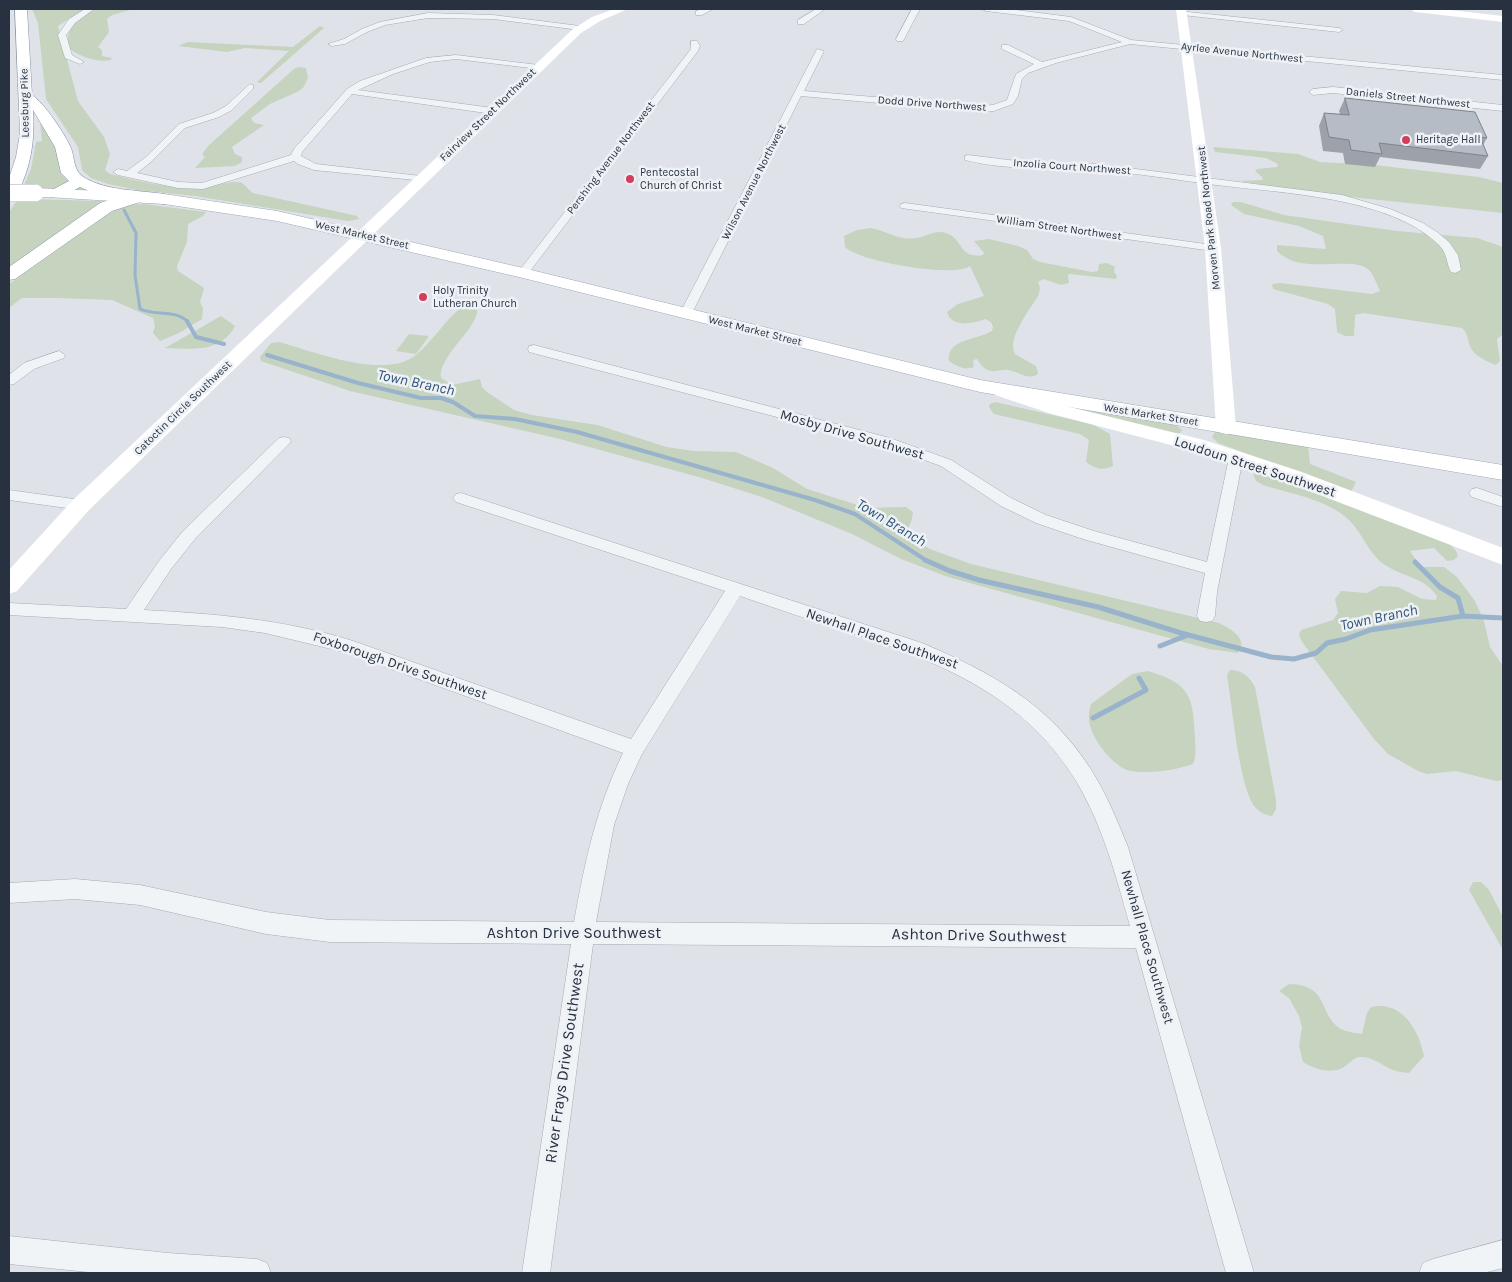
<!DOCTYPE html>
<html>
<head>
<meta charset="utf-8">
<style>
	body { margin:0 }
	#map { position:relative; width:1512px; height:1282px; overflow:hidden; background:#dfe3e9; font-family:Karla,sans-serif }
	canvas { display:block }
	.frame { position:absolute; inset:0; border:10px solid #273140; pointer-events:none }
</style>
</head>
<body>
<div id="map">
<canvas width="1512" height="1282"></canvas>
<div class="frame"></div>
</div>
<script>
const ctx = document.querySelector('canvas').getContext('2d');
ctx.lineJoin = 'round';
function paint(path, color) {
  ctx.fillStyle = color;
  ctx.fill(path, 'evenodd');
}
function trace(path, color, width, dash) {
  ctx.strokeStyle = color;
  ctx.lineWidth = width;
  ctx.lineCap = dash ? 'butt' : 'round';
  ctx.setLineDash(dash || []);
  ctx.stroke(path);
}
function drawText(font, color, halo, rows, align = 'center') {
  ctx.font = font + ' Karla,sans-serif';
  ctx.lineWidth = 5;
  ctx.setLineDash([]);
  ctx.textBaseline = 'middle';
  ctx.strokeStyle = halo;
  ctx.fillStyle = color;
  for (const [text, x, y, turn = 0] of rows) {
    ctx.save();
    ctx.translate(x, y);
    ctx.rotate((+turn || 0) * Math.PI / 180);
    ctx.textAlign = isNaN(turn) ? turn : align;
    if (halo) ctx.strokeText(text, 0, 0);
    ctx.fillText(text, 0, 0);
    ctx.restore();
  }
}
paint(new Path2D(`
	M32 9H84L58 26 78 101 104 137 110 154 105 170 110 174C137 181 168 188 197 188 206 188 236 179 242 183 245 185 250 191 253 193L357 216 359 219 348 221 195 196 137 190 108 184 91 178 82 170 78 147 46 99 38 23Z
	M95 9H133L112 15 107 19 109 32 98 47 102 50V56L112 58 111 60C97 63 76 56 67 46 68 23 77 19 95 9Z
	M320 26 324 28 261 83 257 82 289 51 245 48 227 52 178 46 188 42 293 47Z
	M301 67 306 68 308 78 303 88 297 92 270 104 251 118 254 123 264 125 232 147 235 154 242 157V162L235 166 195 168 205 157 202 154 208 146 295 68Z
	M40 120 58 151 92 190 37 189 28 199 100 201 105 203 9 270V212L18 199 31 169 36 142 42 141Z
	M1213 147 1298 154 1320 162 1374 165 1479 177 1503 183V213L1304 192 1240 181 1262 180 1263 178 1255 171 1257 169 1277 167 1278 164 1266 158 1215 152Z
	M1233 202H1241L1284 215 1397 231 1477 238 1503 247V334L1497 339 1500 361 1496 365C1488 362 1477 357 1472 350 1467 342 1469 334 1462 328L1363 313 1355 315 1354 336H1345L1337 332 1335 309 1328 304 1273 289 1272 284 1280 283 1372 294 1380 291C1377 285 1374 275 1369 270 1350 254 1302 277 1277 251V245L1326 249 1323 236 1299 226 1244 214 1231 205Z
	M144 204 206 212 203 216 188 224 187 242 177 266 178 271 204 288 200 302 203 308 202 319 179 333 160 341 153 333 155 326 153 318 112 300 59 298H22L9 308V284L114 210 126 205Z
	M871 228C887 231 899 241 916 238 926 237 935 229 946 233 964 239 958 259 983 255L984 253 974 241 989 239 1018 246 1027 250 1033 259 1040 262 1092 272 1098 271 1099 264 1107 263 1115 267 1114 272 1117 276 1116 279 1069 274 1068 276 1069 283 1061 285 1043 279 1038 282 1040 288 1039 294C1031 309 1006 338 1015 354L1036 366 1038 374C1027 381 1018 371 1008 370 1001 369 995 373 988 370 983 368 980 364 977 359L973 360 974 367C965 371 956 366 949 361 946 339 977 340 992 331L993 327 991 322 985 319C972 324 952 328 947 312L958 304 984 296 970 266C955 278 860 262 845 247L844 236 857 230Z
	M472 303 477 306C482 326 437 356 441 378L452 385 480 379 482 387 487 392 514 410 532 415 597 425 667 447 693 451 736 452 773 468 807 489 867 508 906 507 913 512 912 519 908 529 915 540 930 549 971 564 1219 623C1231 629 1249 639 1238 653L1209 649 948 577 901 559 852 534 762 497 702 478 560 439 350 391 261 361 260 357 271 343 279 342C315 352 367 373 403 362 429 354 452 304 472 303Z
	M221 316 235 326C221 353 192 349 165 348Z
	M409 334 429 336 416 354 396 351Z
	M995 402 1092 424 1110 434 1113 466C1102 471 1096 469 1086 462L1089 440 1080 434 994 414 989 407 990 404Z
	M1050 403 1175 424 1182 430 1180 433 1176 434Z
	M1215 432H1219L1308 446 1310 464 1356 482 1351 492 1218 443 1212 437Z
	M1262 472 1447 541 1456 551 1458 556 1454 560 1447 561 1434 548 1410 551 1421 567H1444L1457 577 1475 601 1484 621 1490 647 1503 666V780L1496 781 1456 771 1427 774 1418 771 1388 754 1374 739 1302 642 1299 635 1301 630 1333 620 1338 613 1335 599 1341 591 1367 593 1380 586 1398 587 1422 599 1436 600 1437 596C1424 577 1403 577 1385 565 1368 553 1363 534 1349 520 1327 499 1291 494 1263 485L1256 481 1253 474Z
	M1230 670C1242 670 1249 676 1255 687L1276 800V809L1272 816C1266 815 1260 813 1255 807 1239 787 1232 704 1227 675Z
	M1148 671C1190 684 1193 695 1195 737 1195 746 1197 756 1193 764 1177 770 1143 775 1127 770 1110 763 1087 734 1089 715 1089 711 1090 707 1091 704L1132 674Z
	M1473 882H1481L1489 890 1503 917V950L1469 890Z
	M1289 984C1332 985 1317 1017 1343 1030 1348 1032 1356 1033 1362 1034L1367 1013 1371 1007C1402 1000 1419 1030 1424 1056L1409 1073C1404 1072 1398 1072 1393 1070 1383 1066 1372 1056 1360 1057 1353 1058 1349 1064 1344 1067 1331 1075 1314 1069 1303 1062L1299 1046 1302 1027 1299 1016 1289 998 1279 991Z`), '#c5d3bf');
trace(new Path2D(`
	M124 210 136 233 135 275 140 309C155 316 176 309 188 322`), '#98b3cb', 3);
trace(new Path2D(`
	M187 321 196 337 224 344
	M267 355 358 383 421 398H441L453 402 475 416 515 419 577 432 815 500 855 514 927 561`), '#98b3cb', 4);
trace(new Path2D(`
	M925 560 950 571 979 580 1098 607 1181 633 1271 657 1294 659 1316 653 1327 643 1346 639 1370 630 1463 616 1503 618
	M1415 562 1440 587 1458 598 1463 616
	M1160 646 1188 635
	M1093 718 1146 690 1139 678`), '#98b3cb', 5);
const street = new Path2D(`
	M85 9H94L75 23 66 35 72 55 84 62 80 64 65 58 58 35 69 19Z
	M703 9H713L702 15H696V11Z
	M816 9H825L804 24H798V20Z
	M912 9H920L903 41H897L896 39Z
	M982 9H1008L1071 17 1131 40 1503 75V80L1130 44 1056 63 1028 73 1022 79 1018 96 1013 104 994 111 979 112 801 96 692 313 686 317 682 316 680 313 817 49 824 51 804 91 979 106 993 105 1007 100 1016 74 1034 64 1002 49V45H1008L1042 62 1122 42 1069 21 986 11Z
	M1179 11 1339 28 1343 30 1339 32 1182 15H1179Z
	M428 13 493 15 580 26 584 28 580 30 493 19 428 18 385 25 367 32 345 44 332 46 328 44 344 39 362 29 380 22Z
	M691 41H697L700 46 698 51 527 275H519L517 273 519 271 691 49Z
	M456 55 539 65 543 67 539 69 456 59 430 62 393 74 358 90 493 108 498 111 493 114 352 94 302 152 301 156 316 164 421 176 425 177V181L314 170 298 164 294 161 203 189 178 188 118 175 113 172 118 169 127 171 146 157 179 124 213 113 226 106 250 84 253 85V89L232 110 219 117 185 128 152 161 137 173 178 182 202 183 291 155 294 149 347 89 360 81 426 58Z
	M1333 87 1503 105V111L1333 93 1313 95 1309 92 1313 89Z
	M968 155 1033 163 1096 164 1342 195 1390 209 1423 223 1437 232 1449 242 1458 255 1461 270 1455 273 1451 272C1446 263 1448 254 1439 245 1391 197 1282 193 1216 185 1177 180 1136 173 1096 170 1052 167 1008 171 965 160V156Z
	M905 203 1213 245 1219 248 1213 251 901 208 900 206 901 204Z
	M534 345 890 438 951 460 1011 498 1046 515 1094 531 1207 562 1229 458 1231 455H1241L1243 458 1217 592 1215 616 1212 621 1206 622 1200 621 1197 616 1205 573 1083 539 1036 523 1001 506 941 466 880 444 529 352 528 349 529 346Z
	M59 351 65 355 64 358 34 369 14 384 9 385V375L24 363Z
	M284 437 289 438 291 441 289 444 195 539 171 569 144 610C216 614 283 619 353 641L631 739 725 591 456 502 453 498 456 494 461 493 922 643C992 673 1048 703 1090 768 1106 793 1117 820 1128 847L1254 1273H1226L1136 948 593 944 550 1273H522L571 944 330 942 266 934 140 905 75 899 9 903V883L75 879 140 885 266 912 330 920 574 922C585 861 596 809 623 753L344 652 265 633 222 627 9 615V603L126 609 159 561 183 531 279 438ZM740 596C778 609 816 622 855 634 944 664 1025 697 1076 781 1103 826 1116 876 1130 926L596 922 614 825 628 784 642 754Z
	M1477 488 1503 497V507L1472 497 1469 493 1472 489Z
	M9 490 81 500 86 501 89 505 86 509 81 510 9 500Z
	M9 1236 168 1253 257 1259 267 1263 271 1273H98L9 1264Z
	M1503 1240V1268L1483 1273H1419L1423 1263 1433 1259Z`);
const primary = new Path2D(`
	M35 188 164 194 277 211 523 268 980 380 1503 465V480L980 392 523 278 277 221 164 204 29 196 27 193 29 190Z`);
const highway = new Path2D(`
	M15 9H27L32 95C44 103 65 134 71 148 75 159 73 171 85 178 107 191 139 190 164 194L170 196 172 199 170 202 164 204 143 201 112 211 15 279 9 280V267L100 203 118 197 91 192 80 187 62 197H50L48 194 50 191 69 181 61 173 55 147 33 110C35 141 31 167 17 194L15 197 9 199V178L16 157 20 134Z`);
trace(street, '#a4aab3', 1);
trace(primary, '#9da8b5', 1);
trace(highway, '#8591a0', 1);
paint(street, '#f1f4f7');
paint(new Path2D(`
	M614 9H628L600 21 581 33 89 510 17 591 9 594V570L73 500 573 29 592 17Z
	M1176 9H1186L1221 248 1236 428 1233 432 1226 434 1219 432 1216 428 1205 248Z
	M1410 9H1441L1503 16V22L1415 12Z
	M1002 385 1066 406 1204 440 1299 471 1503 548V565L1283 481 1190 450 1052 414 995 395 992 391 995 387Z`), '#fff');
paint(primary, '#fff');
paint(highway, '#fff');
const primaryBridge = new Path2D(`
	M9 193H35`);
trace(primaryBridge, '#9da8b5', 18, []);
trace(primaryBridge, '#fff', 17);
paint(new Path2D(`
	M1345 98 1487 138 1483 145 1488 156 1480 169 1380 157 1375 167 1345 164 1343 153 1323 151 1319 126 1324 113 1340 114 1339 111Z`), '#9da2aa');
const building = new Path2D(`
	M1345 98 1475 112 1487 138 1480 137 1488 156 1379 143 1382 154 1351 150 1349 140 1329 137 1324 113 1349 115Z`);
paint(building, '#b6bcc6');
trace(building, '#7f848b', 1);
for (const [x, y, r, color] of [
	[1406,140,5,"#d43d5b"],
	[630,179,5,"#d43d5b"],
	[423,297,5,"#d43d5b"]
]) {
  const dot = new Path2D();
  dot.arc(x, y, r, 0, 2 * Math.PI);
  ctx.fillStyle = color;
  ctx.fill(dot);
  trace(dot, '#eef2f6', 2);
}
drawText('11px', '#273140', '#eef2f6', [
	["Ayrlee Avenue Northwest",1242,53,6],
	["Daniels Street Northwest",1408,98,6],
	["Leesburg Pike",25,103,-91],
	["Dodd Drive Northwest",932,104,4],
	["Fairview Street Northwest",488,115,-44],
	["Pershing Avenue Northwest",611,158,-53],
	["Inzolia Court Northwest",1072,167,4],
	["Wilson Avenue Northwest",754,182,-63],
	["Morven Park Road Northwest",1209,218,-96],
	["William Street Northwest",1059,228,8],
	["West Market Street",362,235,13],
	["West Market Street",755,331,14],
	["Catoctin Circle Southwest",183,408,-44],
	["West Market Street",1151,415,9]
]);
drawText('11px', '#273140', '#eef2f6', [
	["Heritage Hall",1416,140],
	["Pentecostal",640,173],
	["Church of Christ",640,186],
	["Holy Trinity",433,291],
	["Lutheran Church",433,304]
], 'left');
drawText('14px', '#273140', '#eef2f6', [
	["Mosby Drive Southwest",852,435,16],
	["Loudoun Street Southwest",1255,467,18],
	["Newhall Place Southwest",882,639,19],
	["Foxborough Drive Southwest",400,666,19],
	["Newhall Place Southwest",1147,947,74]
]);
drawText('italic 15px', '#2f5276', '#eef2f6', [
	["Town Branch",416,383,12],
	["Town Branch",891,523,31],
	["Town Branch",1379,618,-12]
]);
drawText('16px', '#273140', '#eef2f6', [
	["Ashton Drive Southwest",574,933],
	["Ashton Drive Southwest",979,936,1],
	["River Frays Drive Southwest",565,1063,-82]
]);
</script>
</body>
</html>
